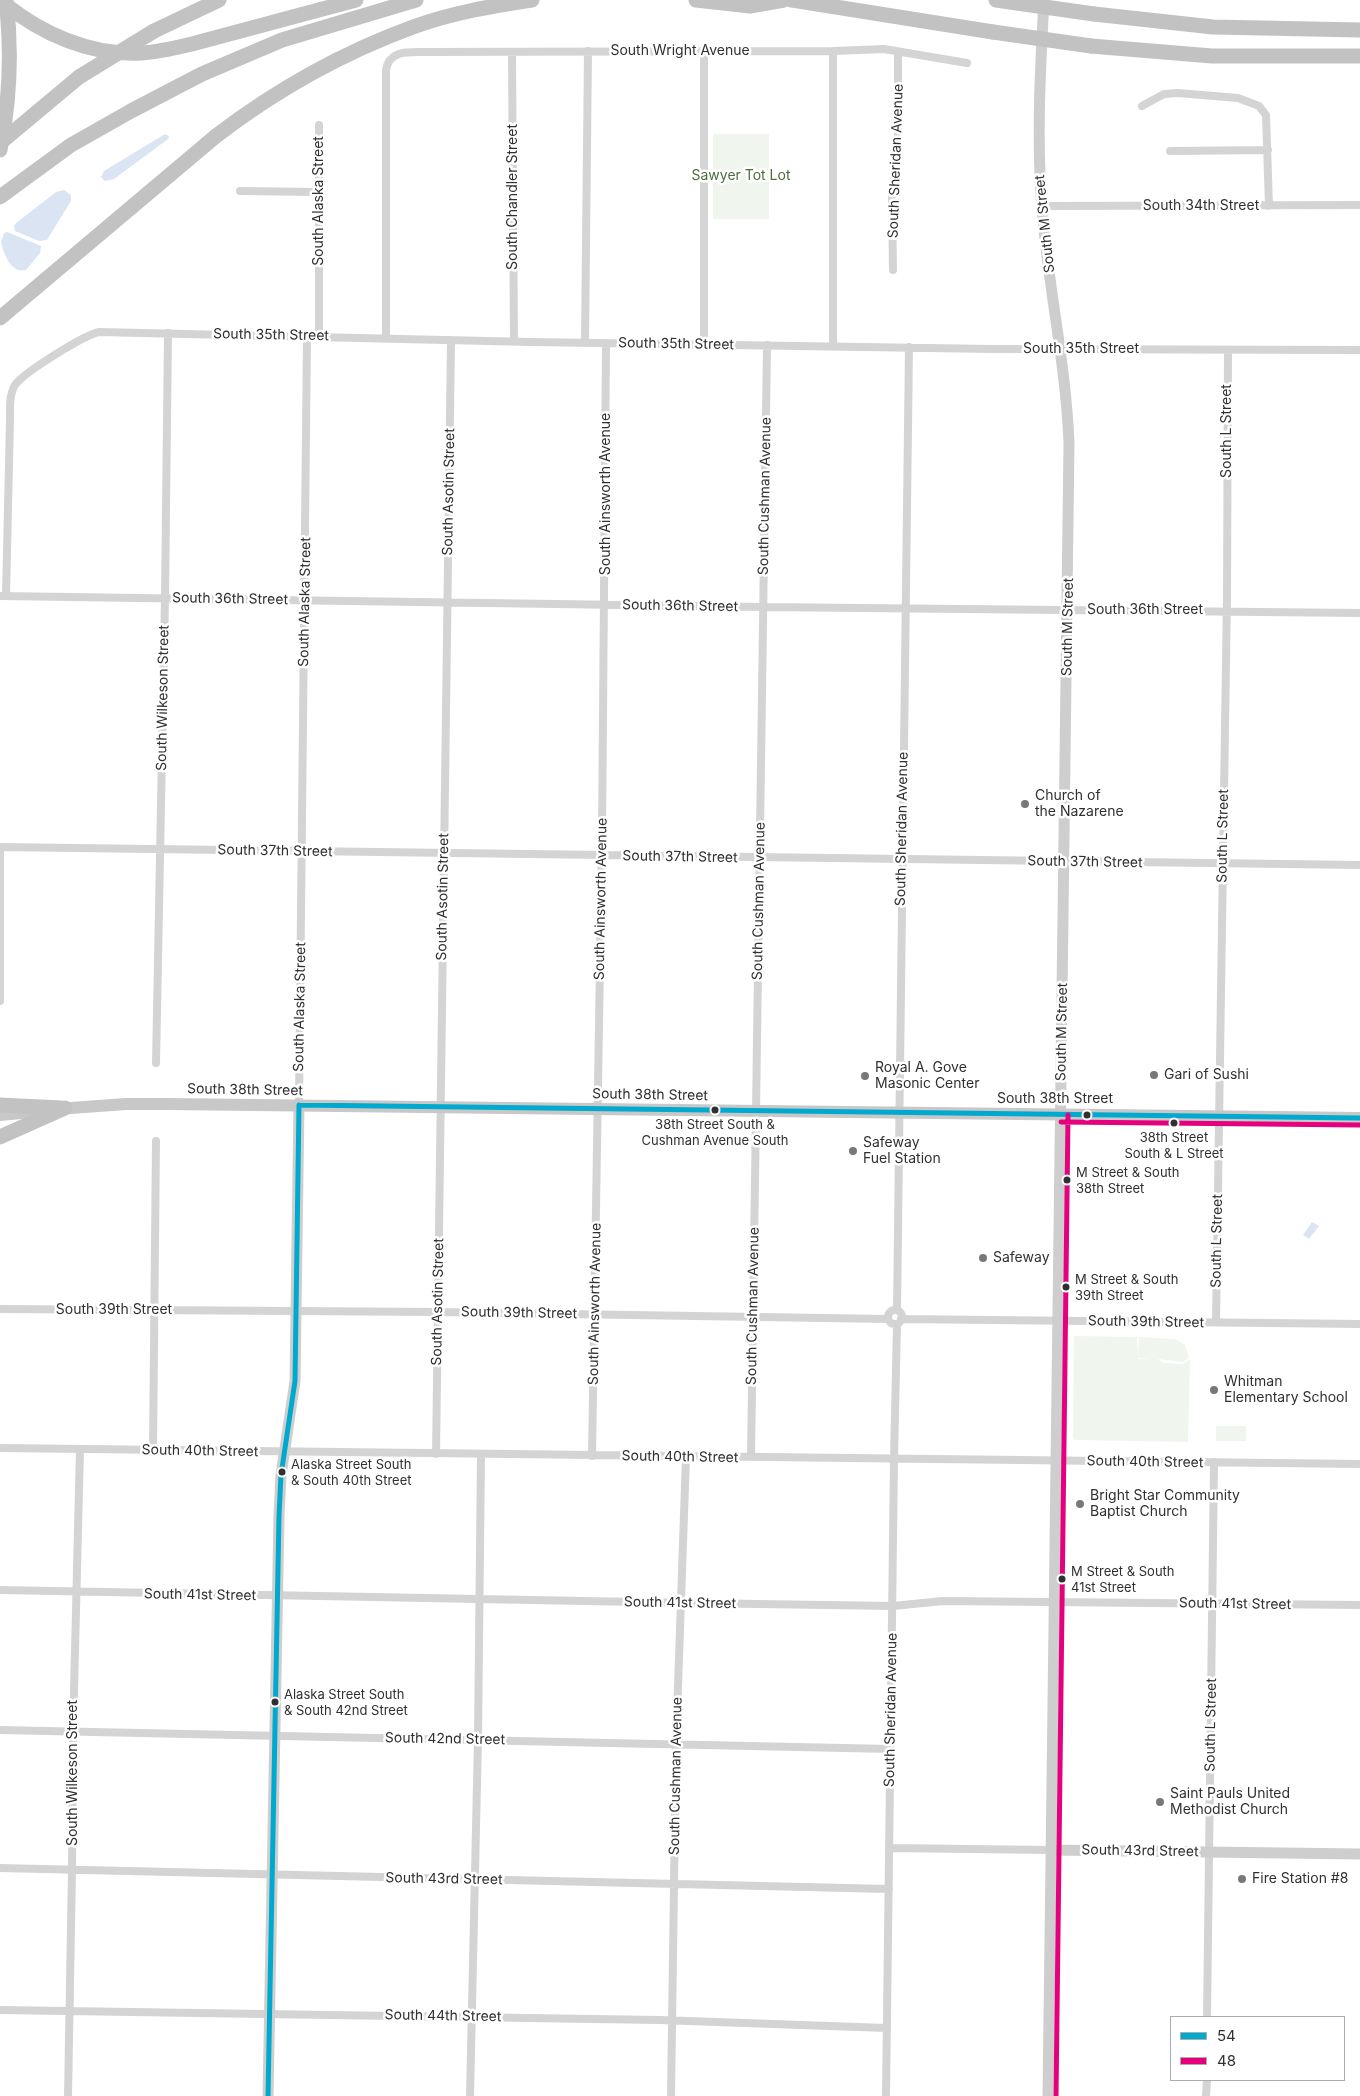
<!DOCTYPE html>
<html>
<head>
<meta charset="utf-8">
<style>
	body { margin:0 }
	#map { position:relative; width:1360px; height:2096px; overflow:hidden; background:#fff; font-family:Inter,sans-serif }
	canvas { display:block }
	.legend { position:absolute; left:1170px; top:2016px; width:175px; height:65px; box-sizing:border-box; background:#fff; border:1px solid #acacac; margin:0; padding:6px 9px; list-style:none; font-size:15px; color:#303030 }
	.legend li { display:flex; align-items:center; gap:10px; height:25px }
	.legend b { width:25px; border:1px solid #acacac }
</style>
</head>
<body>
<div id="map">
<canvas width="1360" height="2096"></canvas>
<ul class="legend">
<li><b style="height:6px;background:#00a9ce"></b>54</li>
<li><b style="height:6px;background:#e5007d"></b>48</li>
</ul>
</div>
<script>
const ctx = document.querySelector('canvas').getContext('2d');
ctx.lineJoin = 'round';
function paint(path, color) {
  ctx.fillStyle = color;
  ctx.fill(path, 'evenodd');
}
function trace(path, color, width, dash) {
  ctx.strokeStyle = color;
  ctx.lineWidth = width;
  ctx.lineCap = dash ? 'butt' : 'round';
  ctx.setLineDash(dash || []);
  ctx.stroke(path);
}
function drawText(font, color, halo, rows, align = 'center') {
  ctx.font = font + ' Inter,sans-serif';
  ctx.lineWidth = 5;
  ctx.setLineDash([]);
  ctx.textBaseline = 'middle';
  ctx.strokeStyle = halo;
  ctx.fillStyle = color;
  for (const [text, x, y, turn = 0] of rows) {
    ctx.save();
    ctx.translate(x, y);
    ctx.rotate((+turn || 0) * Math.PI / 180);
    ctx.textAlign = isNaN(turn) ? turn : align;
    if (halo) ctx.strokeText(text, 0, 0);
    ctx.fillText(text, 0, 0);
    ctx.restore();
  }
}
paint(new Path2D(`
	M713 134H769V219H713Z
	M1074 1336 1137 1337 1138 1359 1152 1358H1138L1139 1337 1175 1339 1185 1345 1189 1358 1183 1362 1158 1359 1163 1363 1183 1364 1190 1359 1188 1442 1075 1440 1073 1438Z
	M1249 1394H1263L1262 1405H1248Z
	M1216 1426H1246V1441H1216Z`), '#f0f6ed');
paint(new Path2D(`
	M165 134 169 136 168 139 114 179 105 181 101 177 104 171Z
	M64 190 71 195V201L47 240 39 241 15 231 14 226 16 223 56 192Z
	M7 232 41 246 40 253 26 270C11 274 4 254 1 242L4 233Z
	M1312 1222 1319 1226 1309 1239 1303 1235Z`), '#dae4f3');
trace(new Path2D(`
	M704 51V344
	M833 51V346
	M512 52 514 342
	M1142 106 1164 94 1178 93 1238 98 1259 106 1266 115 1269 206
	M319 125V337
	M1170 151 1268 150
	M240 191 318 192
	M1042 206 1360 205
	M893 270 892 196 898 141V52
	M386 338V70C389 51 406 52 421 52L833 51 884 49 967 63
	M585 343 588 51
	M0 596 763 607 1360 613
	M6 596 10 419C10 408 9 395 15 385 23 373 84 335 99 332L531 342 994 349 1360 350
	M0 847 1360 865
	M0 1001V847
	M156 1063 165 598 168 333
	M299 1105 307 336
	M0 1309 438 1312 888 1319
	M897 1310 909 347
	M888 1317a7 7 0 1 1 14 0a7 7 0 1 1-14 0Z
	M901 1319 1360 1324
	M1216 1322 1227 596 1228 350
	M0 1448 1360 1464
	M153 1450 156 1141
	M436 1454 451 340
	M592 1456 602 839 606 343
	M751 1457 767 345
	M0 1590 691 1603 893 1606 943 1601 1360 1605
	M0 1730 891 1749
	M890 1848 1051 1850
	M0 1868 889 1889
	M0 2010 659 2020 887 2028
	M1207 2017 1214 1462
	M68 2096 72 1870 73 1731 80 1449
	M470 2096 478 1739 481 1454
	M671 2096 676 1744 686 1457
	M886 2096 894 1459 897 1324
	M1206 2096 1207 2080`), '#d4d4d4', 8);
trace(new Path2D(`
	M1044 0C1040 73 1036 147 1043 220 1050 295 1066 368 1069 443L1048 2096
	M1051 1850 1360 1854
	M268 2096 279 1516 281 1475 295 1381 299 1105`), '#cecece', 11);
trace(new Path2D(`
	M57 1109 126 1104H167L1360 1118
	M0 1115 32 1112`), '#c8c8c8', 12);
trace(new Path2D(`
	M0 0C39 33 90 56 142 53 159 52 175 48 192 44L356 0
	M696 0 750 6 784 0
	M792 0 993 32
	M1094 14 1213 27 1360 30
	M154 31 219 0
	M1091 46 1212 56H1360
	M0 143 79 77
	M0 197 71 145 131 111 202 74 282 40 416 0
	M0 318 216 136C276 90 342 53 413 27 451 13 492 6 532 0
	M0 1105 61 1108
	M0 1137 65 1108`), '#c2c2c2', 15);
trace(new Path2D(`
	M996 0 1094 14
	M993 32 1091 46
	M79 77 154 31
	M0 150C10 100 12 50 6 0`), '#c2c2c2', 15);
trace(new Path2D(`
	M299 1105 1360 1118
	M268 2096 279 1516 281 1475 295 1381 299 1105`), '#00a9ce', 5);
trace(new Path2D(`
	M1061 1122 1360 1125
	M1056 2096 1068 1115`), '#e5007d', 5);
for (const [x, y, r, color] of [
	[1025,804,5,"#787878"],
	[1154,1075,5,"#787878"],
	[865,1076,5,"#787878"],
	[715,1110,4.5,"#303030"],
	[1087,1115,4.5,"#303030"],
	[1174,1123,4.5,"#303030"],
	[853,1151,5,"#787878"],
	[1067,1180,4.5,"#303030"],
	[983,1258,5,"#787878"],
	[1066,1287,4.5,"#303030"],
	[1214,1390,5,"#787878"],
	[282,1472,4.5,"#303030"],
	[1080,1504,5,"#787878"],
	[1062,1579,4.5,"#303030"],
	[275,1702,4.5,"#303030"],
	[1160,1802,5,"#787878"],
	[1242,1879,5,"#787878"]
]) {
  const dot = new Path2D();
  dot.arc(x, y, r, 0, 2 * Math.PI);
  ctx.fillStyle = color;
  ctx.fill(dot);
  trace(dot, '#fff', 2);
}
drawText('13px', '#303030', '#fff', [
	["38th Street South &",715,1125,"center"],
	["Cushman Avenue South",715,1141,"center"],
	["38th Street",1174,1138,"center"],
	["South & L Street",1174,1154,"center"],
	["M Street & South",1076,1173],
	["38th Street",1076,1189],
	["M Street & South",1075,1280],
	["39th Street",1075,1296],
	["Alaska Street South",291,1465],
	["& South 40th Street",291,1481],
	["M Street & South",1071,1572],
	["41st Street",1071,1588],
	["Alaska Street South",284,1695],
	["& South 42nd Street",284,1711]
], 'left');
drawText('14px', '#303030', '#fff', [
	["South Wright Avenue",680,51],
	["South Sheridan Avenue",896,161,-88],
	["South Chandler Street",513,197,-90],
	["South Alaska Street",319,201,-90],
	["South 34th Street",1201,206],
	["South M Street",1045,224,-96],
	["South 35th Street",271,335,1],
	["South 35th Street",676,344,1],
	["South 35th Street",1081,349],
	["South L Street",1227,431,-90],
	["South Asotin Street",449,492,-89],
	["South Ainsworth Avenue",606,494,-90],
	["South Cushman Avenue",765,496,-89],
	["South 36th Street",230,599,1],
	["South Alaska Street",305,602,-89],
	["South 36th Street",680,606,1],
	["South 36th Street",1145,610],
	["South M Street",1068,627,-89],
	["South Wilkeson Street",163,698,-89],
	["South Sheridan Avenue",902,829,-89],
	["South L Street",1223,836,-89],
	["South 37th Street",275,851,1],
	["South 37th Street",680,857,1],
	["South 37th Street",1085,862,1],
	["South Asotin Street",443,897,-89],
	["South Ainsworth Avenue",601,899,-89],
	["South Cushman Avenue",759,901,-89],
	["South Alaska Street",300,1007,-89],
	["South M Street",1062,1032,-89],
	["South 38th Street",245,1090,1],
	["South 38th Street",650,1095,1],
	["South 38th Street",1055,1099],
	["South L Street",1217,1241,-89],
	["South Asotin Street",438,1302,-89],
	["South Ainsworth Avenue",595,1304,-89],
	["South Cushman Avenue",753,1306,-89],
	["South 39th Street",114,1310],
	["South 39th Street",519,1313,1],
	["South 39th Street",1146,1322,1],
	["South 40th Street",200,1451,1],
	["South 40th Street",680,1457,1],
	["South 40th Street",1145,1462,1],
	["South 41st Street",200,1595,1],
	["South 41st Street",680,1603,1],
	["South 41st Street",1235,1604,1],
	["South Sheridan Avenue",891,1710,-89],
	["South L Street",1211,1725,-89],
	["South 42nd Street",445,1739,1],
	["South Wilkeson Street",73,1773,-90],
	["South Cushman Avenue",676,1776,-89],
	["South 43rd Street",1140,1851,1],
	["South 43rd Street",444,1879,1],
	["South 44th Street",443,2016,1]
]);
drawText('14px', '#4a6e3c', '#fff', [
	["Sawyer Tot Lot",741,176]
]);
drawText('14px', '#303030', '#fff', [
	["Church of",1035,796],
	["the Nazarene",1035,812],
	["Royal A. Gove",875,1068],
	["Masonic Center",875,1084],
	["Gari of Sushi",1164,1075],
	["Safeway",863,1143],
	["Fuel Station",863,1159],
	["Safeway",993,1258],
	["Whitman",1224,1382],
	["Elementary School",1224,1398],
	["Bright Star Community",1090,1496],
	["Baptist Church",1090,1512],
	["Saint Pauls United",1170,1794],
	["Methodist Church",1170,1810],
	["Fire Station #8",1252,1879]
], 'left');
</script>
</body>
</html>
